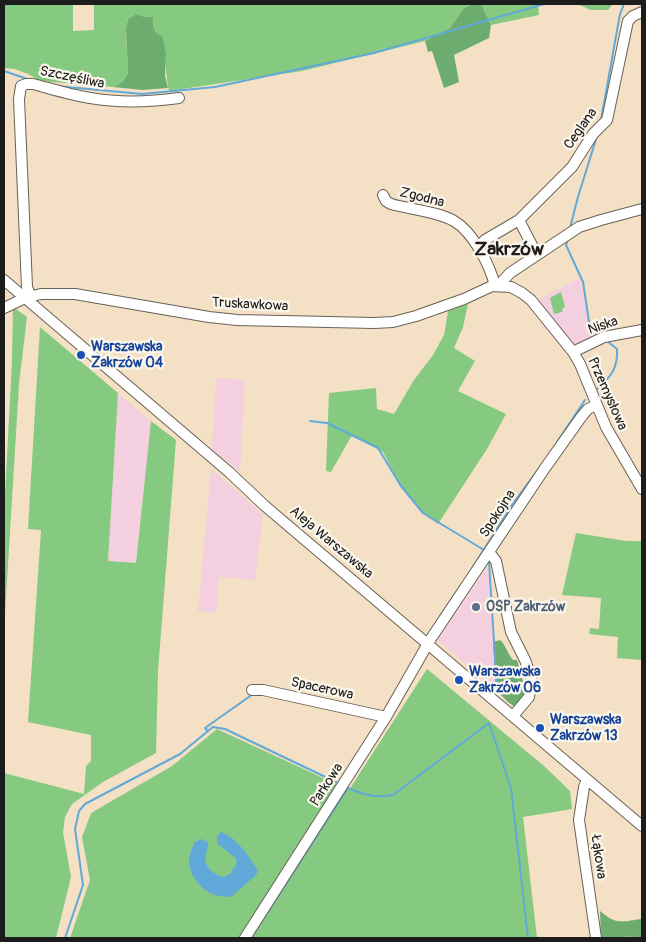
<!DOCTYPE html>
<html>
<head>
<meta charset="utf-8">
<style>
	body { margin:0 }
	#map { position:relative; width:646px; height:942px; overflow:hidden; background:#f4e0c4; font-family:Pangolin,sans-serif }
	canvas { display:block }
	.frame { position:absolute; inset:0; border:5px solid #1c1c1c; pointer-events:none }
</style>
</head>
<body>
<div id="map">
<canvas width="646" height="942"></canvas>
<div class="frame"></div>
</div>
<script>
const ctx = document.querySelector('canvas').getContext('2d');
ctx.lineJoin = 'round';
function paint(path, color) {
  ctx.fillStyle = color;
  ctx.fill(path, 'evenodd');
}
function trace(path, color, width, dash) {
  ctx.strokeStyle = color;
  ctx.lineWidth = width;
  ctx.lineCap = dash ? 'butt' : 'round';
  ctx.setLineDash(dash || []);
  ctx.stroke(path);
}
function drawText(font, color, halo, rows, align = 'center') {
  ctx.font = font + ' Pangolin,sans-serif';
  ctx.lineWidth = 4.5;
  ctx.setLineDash([]);
  ctx.textBaseline = 'middle';
  ctx.strokeStyle = halo;
  ctx.fillStyle = color;
  for (const [text, x, y, turn = 0] of rows) {
    ctx.save();
    ctx.translate(x, y);
    ctx.rotate((+turn || 0) * Math.PI / 180);
    ctx.textAlign = isNaN(turn) ? turn : align;
    if (halo) ctx.strokeText(text, 0, 0);
    ctx.fillText(text, 0, 0);
    ctx.restore();
  }
}
paint(new Path2D(`
	M580 278 588 322 596 337 576 347 538 300Z
	M216 378 245 380 240 472 212 449Z
	M118 393 151 421 136 563 108 561Z
	M211 469 263 514 255 580 219 577 216 613 198 611Z
	M488 566 496 690 437 640Z`), '#f3cfdf');
paint(new Path2D(`
	M4 4H73V31L94 30V4H472L464 8 450 28 425 41 302 71 169 91C165 73 166 55 163 37 149 30 153 20 136 14L128 19 126 28 128 74 122 82 113 87 40 81 28 74 15 69 4 68Z
	M479 4H538L539 15 491 25 481 4Z
	M577 4H613L608 10H591Z
	M561 292 565 307 563 308 562 312 554 314 550 298Z
	M468 304 463 327 454 348 475 361 458 391 506 414 487 449 438 524 425 515 401 487 383 452 367 442 352 435 331 472 326 471 329 393 376 388 377 409 394 414 414 380 433 355 444 335 448 311Z
	M13 307 27 317 19 384 4 630V514L12 360Z
	M40 327 118 393 108 561 136 563 151 421 176 440 158 671 156 753 103 782 72 804 65 817 63 832 71 877 56 938H4V773L84 794 86 766 91 761V735L28 722 41 530 28 529Z
	M576 533 626 541H642V660L617 658 618 637 589 634 590 628 599 629 601 598 562 595Z
	M427 669 544 766 570 791 572 809 523 817 537 938H70L90 880 82 837 91 813 172 766 217 729 349 790Z`), '#86c981');
paint(new Path2D(`
	M472 4H481L491 25 489 38 454 55 459 82 444 88 432 51 428 52 425 41 450 28 464 8Z
	M136 14 144 17H153C152 27 153 32 163 37L166 54 165 76 168 88 143 90 113 87 122 82 128 74 126 28 128 19Z
	M500 640C506 645 507 653 513 660H517L526 692 515 707 508 702 496 690 493 642Z
	M600 911C617 926 623 921 642 919V938C628 935 615 938 601 938Z`), '#6cad6f');
paint(new Path2D(`
	M221 832C235 836 251 858 258 871L256 875 231 897C226 896 219 897 215 895 202 891 189 875 189 861 189 855 192 848 195 842L202 839 208 842C209 848 207 849 206 854 203 867 213 874 224 877L230 874 237 862 235 858 217 843V837Z`), '#61a9d8');
trace(new Path2D(`
	M4 71 30 80
	M56 86 142 94 215 87 374 53 544 4
	M601 120 620 14 624 4
	M570 228 578 197 597 136
	M567 242 566 245 583 282 589 322 597 335
	M597 389C611 377 618 368 617 349L607 341
	M310 421 327 423 378 448 401 486 423 513 484 550
	M557 442 585 400
	M489 562 497 690
	M471 570 512 505 542 464
	M440 616 461 585
	M253 694 205 728 208 731 213 727 225 729 338 783
	M65 938 83 885 75 829 79 811 85 804 180 754 208 731
	M251 938 348 788C364 795 376 798 393 795L489 723 511 788 528 938`), '#61a9d8', 2);
const minor = new Path2D(`
	M383 195 386 201 391 204C409 209 439 212 454 221 473 232 490 265 495 286
	M519 220 537 255
	M478 247 485 240 519 220 572 167 593 134 607 120 628 21 633 16 642 12
	M4 280 229 472 265 506 642 826
	M499 285 510 273 579 227 601 220 642 209
	M31 297 27 287 19 99 21 86 26 84H33C52 89 71 95 90 98 119 103 150 102 179 98
	M4 308 25 298 41 294H75L209 317 237 320 374 323 393 322 416 316 464 299 492 286 511 287 522 293 531 300 573 352 580 364 606 427 642 489
	M573 352 604 337 642 330
	M489 552 496 561 511 632 525 660 532 680 529 697 513 716
	M252 690H263L386 717
	M587 780 584 787 579 820 596 938
	M245 938 386 717 430 640 545 468 582 416 588 409 596 405`);
trace(minor, '#686157', 12);
trace(minor, '#fff', 10);
for (const [x, y, r, color] of [
	[81,355,5,"#1a4fb4"],
	[476,607,5,"#5c6f8a"],
	[459,680,5,"#1a4fb4"],
	[540,728,5,"#1a4fb4"]
]) {
  const dot = new Path2D();
  dot.arc(x, y, r, 0, 2 * Math.PI);
  ctx.fillStyle = color;
  ctx.fill(dot);
  trace(dot, '#fbf7ec', 2);
}
drawText('14px', '#1c1c1c', '#fbf7ec', [
	["Szczęśliwa",72,78,12],
	["Ceglana",581,129,-55],
	["Zgodna",422,198,14],
	["Truskawkowa",250,305,3],
	["Niska",603,326,-19],
	["Przemysłowa",607,394,66],
	["Spokojna",498,514,-57],
	["Aleja Warszawska",331,543,40],
	["Spacerowa",322,689,12],
	["Parkowa",327,785,-57],
	["Łąkowa",598,857,82]
]);
drawText('bold 14px', '#164399', '#fbf7ec', [
	["Warszawska",91,347],
	["Zakrzów 04",91,363],
	["Warszawska",469,672],
	["Zakrzów 06",469,688],
	["Warszawska",550,720],
	["Zakrzów 13",550,736]
], 'left');
drawText('bold 14px', '#4e5e75', '#fbf7ec', [
	["OSP Zakrzów",486,607]
], 'left');
drawText('bold 19px', '#1c1c1c', '#fbf7ec', [
	["Zakrzów",509,250]
]);
</script>
</body>
</html>
